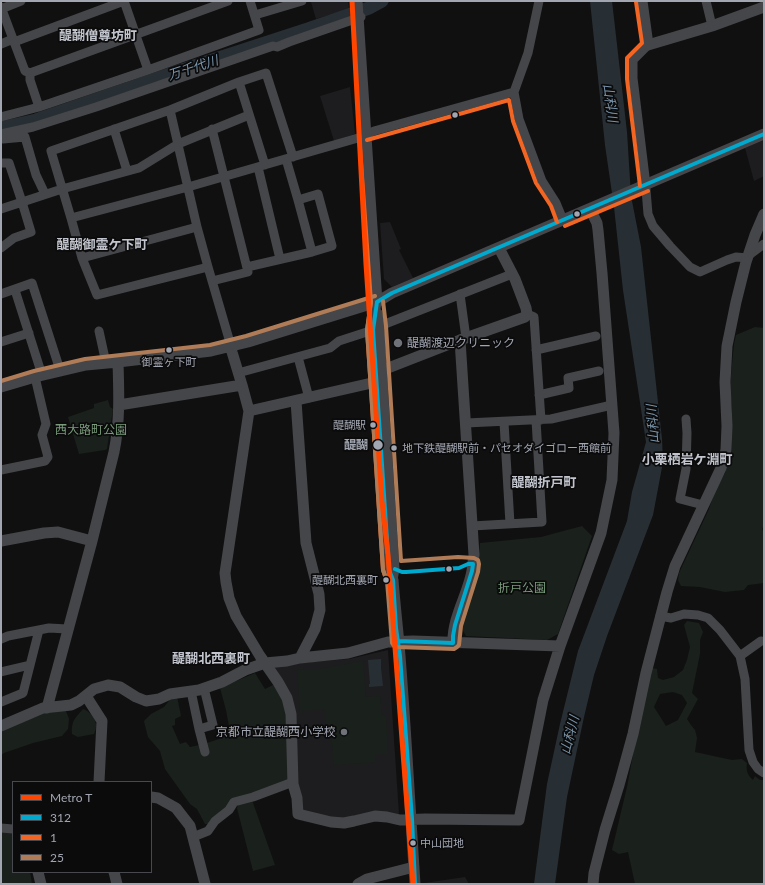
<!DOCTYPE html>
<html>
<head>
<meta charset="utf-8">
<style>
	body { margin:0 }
	#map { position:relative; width:765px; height:885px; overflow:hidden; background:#101011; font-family:Lato,sans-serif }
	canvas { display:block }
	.frame { position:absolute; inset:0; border:2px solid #a2a6b1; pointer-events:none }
	.legend { position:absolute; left:12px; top:781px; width:140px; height:92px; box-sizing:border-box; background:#0b0b0c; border:1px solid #47494e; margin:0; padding:5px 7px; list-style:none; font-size:12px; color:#a2a6b1 }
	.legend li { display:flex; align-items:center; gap:8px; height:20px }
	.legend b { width:20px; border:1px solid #47494e }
</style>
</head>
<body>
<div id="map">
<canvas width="765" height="885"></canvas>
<div class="frame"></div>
<ul class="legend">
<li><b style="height:5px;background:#ff4500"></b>Metro T</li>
<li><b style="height:5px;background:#00a9ce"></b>312</li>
<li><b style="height:5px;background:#f26522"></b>1</li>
<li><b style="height:5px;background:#b07c57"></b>25</li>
</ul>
</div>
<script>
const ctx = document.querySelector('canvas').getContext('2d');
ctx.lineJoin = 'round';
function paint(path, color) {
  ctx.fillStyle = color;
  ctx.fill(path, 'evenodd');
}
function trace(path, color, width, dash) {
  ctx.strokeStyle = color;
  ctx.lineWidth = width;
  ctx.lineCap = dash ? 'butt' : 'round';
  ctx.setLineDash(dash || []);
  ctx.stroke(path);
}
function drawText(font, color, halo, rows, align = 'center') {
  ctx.font = font + ' Lato,"Noto Sans JP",sans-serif';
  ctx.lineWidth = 3.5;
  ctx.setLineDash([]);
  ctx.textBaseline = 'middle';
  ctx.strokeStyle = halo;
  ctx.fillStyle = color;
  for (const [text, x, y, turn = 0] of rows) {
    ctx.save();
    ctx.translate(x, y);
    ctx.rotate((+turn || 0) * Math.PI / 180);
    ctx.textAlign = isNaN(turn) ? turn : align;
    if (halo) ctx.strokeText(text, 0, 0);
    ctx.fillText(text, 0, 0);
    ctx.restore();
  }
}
paint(new Path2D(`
	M313 1H348L349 9 316 19 311 2Z
	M350 87 355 134 334 141 320 96Z
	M764 140V176L754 181 745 148Z
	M390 222 401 249 399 250 413 278 392 287 384 279 380 223Z
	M388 650 399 814 344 819 301 812 272 665 349 659Z
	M465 877 469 884H424V883Z`), '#1d1d1f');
paint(new Path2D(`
	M755 327 764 328V525L762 529 764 533V583L748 585 744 590 725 592 700 587 681 586 678 580 679 573 709 509 715 490 725 473 732 451V408L730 392 731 375 734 344 736 335Z
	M108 400 110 407 113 409 107 449 105 450 79 454 68 417 94 408V404Z
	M582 526 592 536 558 634 547 640 466 636 462 629 478 563 480 543 541 537Z
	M687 621 699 623 703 632 700 640V654L692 693 698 699 687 719 691 725 695 730 697 738 695 752 732 760 742 759 747 763C746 771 747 774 753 780L755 776 760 780H764V884H635L628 852 619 854 612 850 627 787 640 717 652 668 657 669 658 678 663 680 674 677 683 670 687 660 690 647 684 625ZM673 692 682 695 687 703 678 720 666 726 654 707 660 694Z
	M363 661 366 697 380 696 382 716H386L388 754H375L376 762 334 765 331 733H326L325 709 300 711 297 670 320 669Z
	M255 673 265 689 275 684 285 704 290 781 230 805 210 824H205L197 809 190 804 165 769 160 751 148 737 144 721 151 714 164 707 172 697 177 696 181 716 175 719V725L172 726 180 744 186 742 190 747 204 744 219 739 218 735 230 732 226 710 220 688Z
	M83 709C90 711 97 720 96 727 96 729 95 732 94 734L78 737 72 734C71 721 75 718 83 709Z
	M50 711H66L69 719 68 729 62 736 33 743 4 753 1 755V731Z
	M252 800 275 865 253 871 237 808 239 802Z
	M1 830 13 832V872H30L32 884H1Z`), '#1a201b');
paint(new Path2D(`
	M375 1H393L369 8 176 72Z
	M590 1H612L627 132 631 196 641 247 662 439 663 462 653 515 607 636 594 675 584 717 567 797 555 884H534L547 784 560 724 578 651 627 521 632 492 646 442 623 290 614 207 605 145Z
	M381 659V668L383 686 369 687V684H370L368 660Z`), '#282f34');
trace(new Path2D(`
	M1 128 36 120 176 72 308 29 369 8 382 1`), '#282f34', 13);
trace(new Path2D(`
	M124 1 148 70
	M706 1 712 26
	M1 7 25 71 30 73V80L39 107
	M1 9 21 1
	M255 15 302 1
	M14 42 124 1
	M1 44 13 39
	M648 45 633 60V78L646 185V190L648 214 653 226 670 246 690 267 700 272 727 260 736 257 748 258
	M30 73 228 1
	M239 82 265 165
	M514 92 528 53 539 1
	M170 110 197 227 208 267 231 346
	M1 117 39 107 148 70 259 30 250 1
	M114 129 127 171
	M1 134 33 127 96 107 273 46 277 47 289 42 361 17
	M3 139 25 137 36 175 45 194
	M1 163H9L22 202 31 232 14 238 1 248
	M258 167 280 259
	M298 200 318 194 332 246 312 252
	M1 209 62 189 139 168 178 144 249 115
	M71 218 188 187 358 138 374 131 514 92 519 119 542 181 556 203 563 220
	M749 255 764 244
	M82 258 197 227
	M208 267 97 295 82 258 71 218 51 151 170 110 239 82 266 73 293 157
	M247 267 312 252 298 200 286 159
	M212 281 248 272 212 129
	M15 290 42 375
	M1 294 32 283 60 370
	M460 294 466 338
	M377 302 373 330 376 382 389 570 393 580
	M378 313 380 326 384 398 395 569 393 580
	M527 314 534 317 541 420
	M380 326 512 274
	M99 331 106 363
	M1 342 29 333
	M536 350 596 336
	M298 357 309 398
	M238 373 330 348 339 341 373 330
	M539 395 569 388 568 378 599 371
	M686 419 687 433 686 469 680 499 703 505
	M504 422 510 524
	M466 423 551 419 612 405
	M1 470 45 461 48 457 42 435 46 424 35 377
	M472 526 542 522 536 420
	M660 616 671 618 684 614 698 615 708 618 720 630 740 656 745 679 749 750 753 762 758 769 764 773
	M1 639 8 636 49 628 67 629
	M740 656 761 641
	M1 672 30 665
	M204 688 213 725 199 729 205 752
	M191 691 199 729
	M1 702 23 693 39 630
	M1 828 13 829
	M193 837 208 831 215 821 229 810 234 802 253 797 293 782`), '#454649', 9);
trace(new Path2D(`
	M357 1 377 302
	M642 1 648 45 712 26 764 7
	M231 346 232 352 242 385 249 411 225 573 226 582 229 598 236 616 260 656 278 682 287 698 291 714 293 784 297 798 298 814 331 822 344 823 354 821 375 816 387 817 400 820 425 819 519 820 543 700 560 646 601 533 612 480 614 433 602 273 598 230 597 223 590 209
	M383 370 460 340 525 317 527 314 526 308 515 279 499 248
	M1 387 35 377 86 365 118 362 211 351 248 342 377 302 392 293 764 134
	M296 401 306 543 319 594 320 610 315 629 300 658
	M119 405 242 385
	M249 411 376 382
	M1 541 44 533 58 532 92 541
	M393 580C395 606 398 631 400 656 406 732 410 808 415 884
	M453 643C452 618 468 594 472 571 473 565 473 560 474 555L460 340
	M86 696 102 721 99 782
	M47 708 92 541 114 452C120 422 119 393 118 362
	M1 726 43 708 71 705 79 701 94 689 108 685 120 687 136 697 146 701 159 699 170 694 199 690 222 682 245 670 265 663 287 661 300 658 348 653 388 642 413 641 560 646
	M151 797 158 798 176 808 190 826 205 884
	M38 872 41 884
	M114 872 117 884
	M358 884 367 879 414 867
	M593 884 594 873 605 830 619 785 633 734 646 673 667 592 675 566 721 468 726 450 727 426 725 382 727 346 736 302 746 262 755 235 764 214`), '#454649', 11);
trace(new Path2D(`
	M377 302 373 330 389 570 393 580 396 628 400 656 412 819 415 884
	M377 302 392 293 764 134
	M395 569 402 572H406L459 568 468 564H473L472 571 455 625 453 636V643L398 641`), '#00a9ce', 4);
trace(new Path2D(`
	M636 2 642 43 627 58V79L640 186
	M359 134 371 302 367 330 383 570 387 582
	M367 140 509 100 513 121 536 183 551 206 557 222
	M565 226 648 191`), '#f26522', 4);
trace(new Path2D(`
	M371 301 367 330 383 570 387 581 392 643 394 646 397 647 454 649 457 647 459 645 461 626 478 572 479 564 478 560 474 558 458 557 401 561 386 326 383 301
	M1 381 34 371 85 359 210 345 246 336 375 296`), '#b07c57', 4);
trace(new Path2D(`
	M352 1 366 264 382 501 388 555 413 884`), '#ff4500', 5);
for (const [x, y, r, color] of [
	[455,115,3.5,"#a2a6b1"],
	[577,214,3.5,"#a2a6b1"],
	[398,343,5,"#6f7279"],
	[169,350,3.5,"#a2a6b1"],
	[373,425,3.5,"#a2a6b1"],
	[378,445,5.5,"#a2a6b1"],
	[394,448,3.5,"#a2a6b1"],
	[449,569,3.5,"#a2a6b1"],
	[386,580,3.5,"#a2a6b1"],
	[344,732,4,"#6f7279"],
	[413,843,3.5,"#a2a6b1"]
]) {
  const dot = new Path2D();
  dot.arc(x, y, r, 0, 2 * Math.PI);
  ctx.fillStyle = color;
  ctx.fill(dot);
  trace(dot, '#0b0b0c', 1.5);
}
drawText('11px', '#a2a6b1', '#0b0b0c', [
	["御霊ヶ下町",169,362,"center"],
	["醍醐駅",366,425],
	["地下鉄醍醐駅前・パセオダイゴロー西館前",402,448,"left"],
	["醍醐北西裏町",378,580],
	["中山団地",420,843,"left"]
], 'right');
drawText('12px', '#a2a6b1', '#0b0b0c', [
	["醍醐渡辺クリニック",407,343],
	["京都市立醍醐西小学校",336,732,"right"]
], 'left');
drawText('12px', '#7a9b7c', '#0b0b0c', [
	["西大路町公園",91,430],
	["折戸公園",522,588]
]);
drawText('bold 12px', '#a2a6b1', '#0b0b0c', [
	["醍醐",368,445]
], 'right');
drawText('bold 13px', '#c2c5cd', '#0b0b0c', [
	["醍醐僧尊坊町",98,36],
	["醍醐御霊ケ下町",102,245],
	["小栗栖岩ケ淵町",687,460],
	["醍醐折戸町",544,483],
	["醍醐北西裏町",211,659]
]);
drawText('italic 13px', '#7a94aa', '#0b0b0c', [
	["万千代川",193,68,-18],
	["山科川",610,103,82],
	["山科川",653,424,-94],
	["山科川",570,735,-76]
]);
</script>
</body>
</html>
